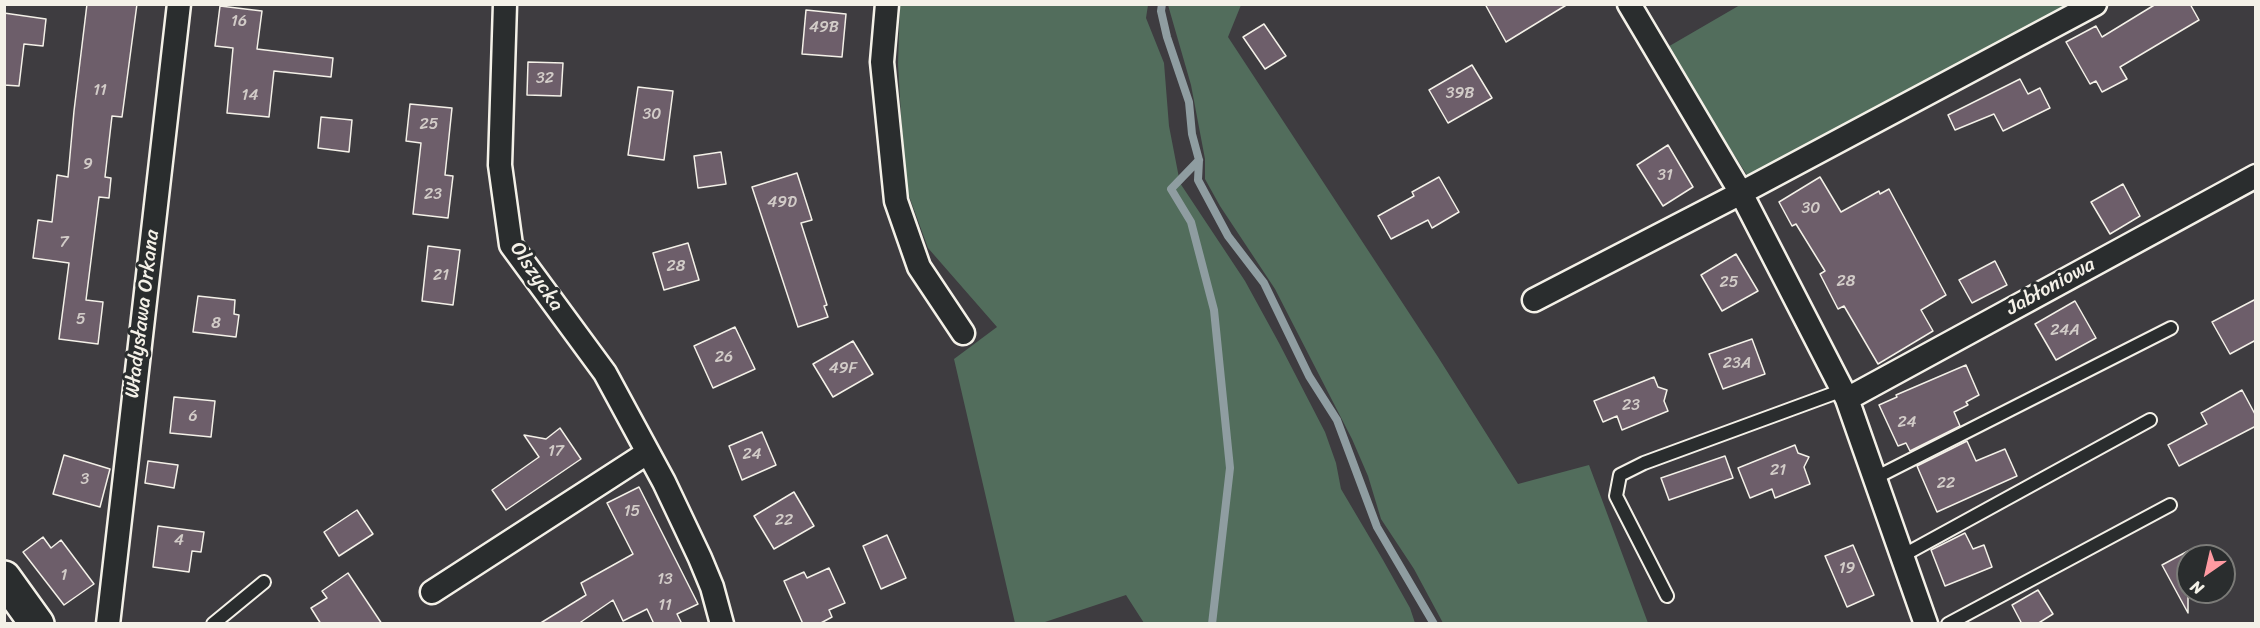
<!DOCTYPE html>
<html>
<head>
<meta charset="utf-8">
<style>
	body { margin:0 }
	#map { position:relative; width:2260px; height:628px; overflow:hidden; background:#3e3c40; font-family:Sriracha,sans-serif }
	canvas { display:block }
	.frame { position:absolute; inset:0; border:6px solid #f4f1e8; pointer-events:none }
	.north { position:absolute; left:2176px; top:544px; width:60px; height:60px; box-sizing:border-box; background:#2a2d2e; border:2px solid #7b7b78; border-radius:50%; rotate:214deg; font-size:16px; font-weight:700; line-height:24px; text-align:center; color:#f4f1e8 }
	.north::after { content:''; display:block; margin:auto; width:21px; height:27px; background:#ff9aa2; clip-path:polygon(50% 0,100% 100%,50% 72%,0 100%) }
</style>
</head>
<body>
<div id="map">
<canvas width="2260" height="628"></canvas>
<div class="frame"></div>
<div class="north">N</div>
</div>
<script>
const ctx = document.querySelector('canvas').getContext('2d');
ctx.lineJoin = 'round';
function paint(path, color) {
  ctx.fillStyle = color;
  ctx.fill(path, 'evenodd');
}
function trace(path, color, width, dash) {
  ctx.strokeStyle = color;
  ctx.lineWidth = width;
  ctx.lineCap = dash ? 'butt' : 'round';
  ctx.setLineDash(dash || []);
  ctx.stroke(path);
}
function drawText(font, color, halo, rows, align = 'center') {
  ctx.font = font + ' Sriracha,sans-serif';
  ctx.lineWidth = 6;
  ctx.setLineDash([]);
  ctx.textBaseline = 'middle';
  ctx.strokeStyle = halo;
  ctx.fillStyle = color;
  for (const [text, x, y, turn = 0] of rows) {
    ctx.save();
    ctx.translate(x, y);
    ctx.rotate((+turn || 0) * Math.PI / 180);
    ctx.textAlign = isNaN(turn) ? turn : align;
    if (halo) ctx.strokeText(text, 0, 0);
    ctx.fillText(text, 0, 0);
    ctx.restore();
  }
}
paint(new Path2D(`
	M900 5H1148L1146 18 1164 63 1169 126 1180 183 1245 281 1279 343 1325 432 1336 463 1341 489 1383 560 1410 608 1415 623H1144L1126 595 1042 623H1015L954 359 997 327 928 248 905 185 898 64Z
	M1168 5H1241L1228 37 1438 357 1518 484 1589 465 1648 623H1443L1414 569 1381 519 1368 476 1352 439 1275 289 1220 206 1205 179V159L1191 85Z
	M1740 5H2066L1891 103 1747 175 1666 48Z`), '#526d5c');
trace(new Path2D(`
	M1162 4 1161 11 1167 37 1189 102 1192 134 1199 160 1198 180 1228 236 1264 283 1309 376 1337 420 1377 527 1434 624
	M1199 160 1171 189 1191 222 1214 310 1230 468 1212 624`), '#8f9da1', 8);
const building = new Path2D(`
	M87 4H137L122 117 112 116 105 177 111 178 109 198 99 197 86 300 103 302 98 344 59 339 69 263 33 258 38 220 52 222 57 175 68 177 74 111Z
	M1485 4H1568L1506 42Z
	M2156 4H2190L2199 20 2120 67 2127 79 2102 92 2096 81 2090 84 2066 42 2096 26 2102 37Z
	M220 6 262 11 257 49 333 58 331 77 274 71 269 117 227 113 233 48 215 46Z
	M806 10 846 14 842 57 802 54Z
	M4 13 46 19 43 46 24 44 19 86 4 85Z
	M1264 24 1286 56 1265 69 1243 37Z
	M528 62 563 63 561 96 527 95Z
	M1472 65 1492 98 1448 123 1429 90Z
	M2020 79 2028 94 2040 88 2050 108 2003 131 1994 114 1955 130 1948 115Z
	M638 87 673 91 664 160 628 155Z
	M410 104 452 108 445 175 453 176 448 218 413 214 421 143 406 141Z
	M321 117 352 120 349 152 318 148Z
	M1668 145 1693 187 1663 206 1637 165Z
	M721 152 726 184 698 188 694 156Z
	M797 173 812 220 801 223 827 305 824 306 828 317 798 327 752 187Z
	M1439 177 1459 212 1432 228 1428 220 1391 239 1378 216 1414 196 1412 192Z
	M1820 177 1841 212 1879 191 1880 194 1889 189 1946 295 1921 310 1933 331 1878 364 1844 306 1838 309 1820 274 1825 271 1796 224 1792 226 1779 202Z
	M2123 184 2140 216 2110 234 2091 202Z
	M688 243 699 280 664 290 653 253Z
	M428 246 460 250 453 305 422 301Z
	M1736 254 1758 291 1722 311 1701 275Z
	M1995 261 2007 285 1972 303 1959 280Z
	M198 296 235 300 234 314 239 315 236 337 193 332Z
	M2256 299V340L2230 354 2212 322Z
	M2075 301 2096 338 2056 360 2035 324Z
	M735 327 755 369 713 388 694 346Z
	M1752 339 1765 374 1723 389 1709 354Z
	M853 341 873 374 833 397 813 364Z
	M1966 365 1979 395 1966 402 1968 405 1954 412 1960 426 1910 451 1906 443 1898 446 1879 405 1897 397 1896 395Z
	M1654 377 1658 387 1667 390 1664 401 1668 411 1622 430 1617 416 1603 422 1594 401Z
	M2242 390 2256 416V426L2179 466 2168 445 2207 424 2201 413Z
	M174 397 215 401 211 437 170 433Z
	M560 428 581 459 506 510 492 490 539 457 524 435 546 439Z
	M762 432 776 465 742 480 729 446Z
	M1967 441 1976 461 2005 449 2017 476 1937 512 1917 466Z
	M1795 445 1798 453 1809 457 1804 467 1810 484 1775 498 1772 489 1750 498 1738 468Z
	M64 455 110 469 100 507 53 494Z
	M1725 456 1733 478 1669 500 1661 478Z
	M148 461 178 465 174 488 145 483Z
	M639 487 698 604 677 614 682 624H654L647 609 623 621 613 600 578 624H539L586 595 581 583 633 554 607 503Z
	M794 492 814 526 774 549 754 516Z
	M357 510 373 534 339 556 324 532Z
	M158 526 204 532 201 552 192 551 189 572 153 567Z
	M1965 533 1973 549 1984 545 1992 567 1945 586 1931 550Z
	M887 535 906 578 881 589 863 546Z
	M43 537 51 548 61 540 94 584 64 605 23 552Z
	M1853 545 1874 595 1847 607 1825 556Z
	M2188 551V613L2162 565Z
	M829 568 845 603 829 610 832 617 819 624H803L784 581 804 572 807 578Z
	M348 573 382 624H321L311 608 327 598 322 591Z
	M2038 590 2053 614 2037 624H2022L2012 605Z`);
paint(building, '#6d5e6a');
trace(building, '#f4f1e8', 1.5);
const lane = new Path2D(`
	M1875 478 2171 328
	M1902 556 2150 420
	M1667 596 1616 496 1620 475 1644 463 1843 390
	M213 624 264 582
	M1948 624 2170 505`);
const street = new Path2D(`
	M505 4 500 165 511 245 605 373 664 482 700 558 712 587 722 624
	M887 4 882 62 896 201 919 267 963 333
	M1629 4 1741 193 1847 399 1926 624
	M1534 300 1741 193 2095 4
	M1847 399 2256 176
	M432 592 647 453
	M108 624 179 4`);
const secondary = new Path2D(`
	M4 578 37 624`);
trace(lane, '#f4f1e8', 16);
trace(street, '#f4f1e8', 27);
trace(secondary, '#f4f1e8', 38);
trace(lane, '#2a2d2e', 12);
trace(street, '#2a2d2e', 22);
trace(secondary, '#2a2d2e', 33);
drawText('16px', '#d2ccc8', null, [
	["16",239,22],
	["49B",824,28],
	["32",545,79],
	["11",100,91],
	["39B",1460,94],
	["14",250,96],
	["30",652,115],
	["25",429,125],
	["9",88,165],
	["31",1665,176],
	["23",433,195],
	["49D",782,203],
	["30",1811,209],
	["7",64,243],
	["28",676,267],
	["21",441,276],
	["28",1846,282],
	["25",1729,283],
	["5",81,320],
	["8",216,324],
	["24A",2065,331],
	["26",724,358],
	["23A",1737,364],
	["49F",843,369],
	["23",1631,406],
	["6",193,417],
	["24",1907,423],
	["17",556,452],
	["24",752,455],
	["21",1778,471],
	["3",85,480],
	["22",1946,484],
	["15",632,512],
	["22",784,521],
	["4",179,541],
	["19",1847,569],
	["1",64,576],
	["13",665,580],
	["11",665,606]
]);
drawText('20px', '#f4f1e8', '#2a2d2e', [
	["Olszycka",536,277,56],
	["Jabłoniowa",2051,287,-29],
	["Władysława Orkana",143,314,-83]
]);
</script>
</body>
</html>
